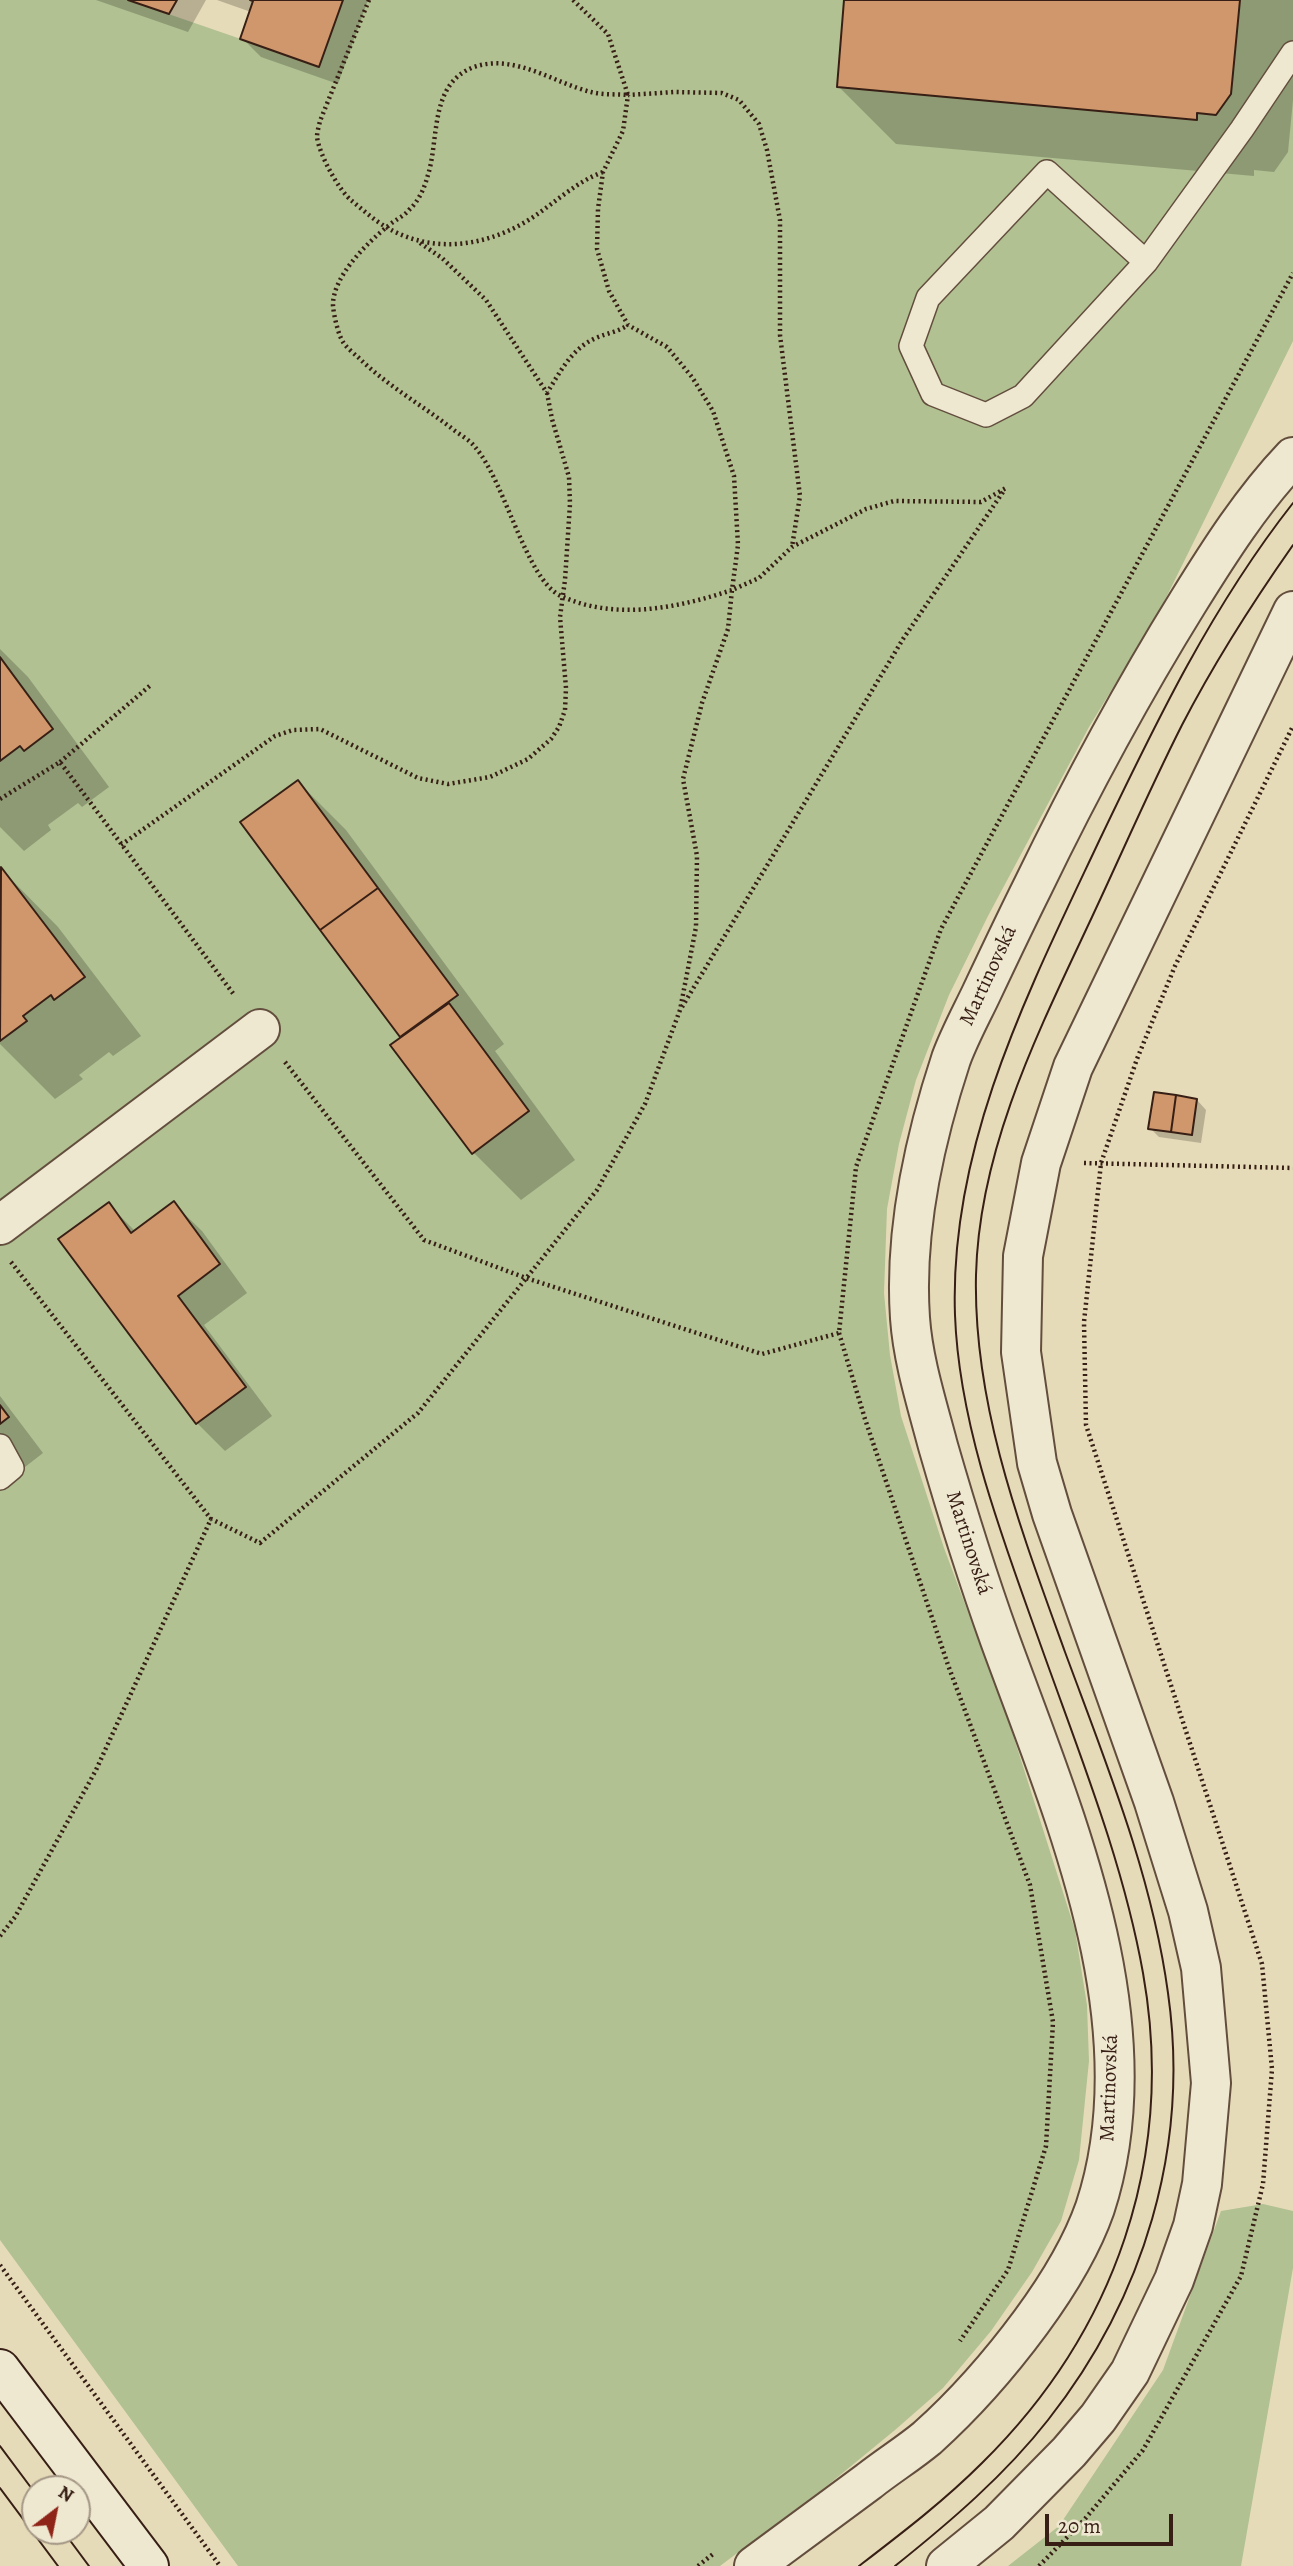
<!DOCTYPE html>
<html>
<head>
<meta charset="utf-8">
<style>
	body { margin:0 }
	#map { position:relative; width:1293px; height:2566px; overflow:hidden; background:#e6dbb8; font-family:Alegreya,serif }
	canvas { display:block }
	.north { position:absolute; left:21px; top:2475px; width:70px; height:70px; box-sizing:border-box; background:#efe8d1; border:2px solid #a59886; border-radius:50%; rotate:32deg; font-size:19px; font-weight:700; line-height:28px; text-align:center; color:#371f15 }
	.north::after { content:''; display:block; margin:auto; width:24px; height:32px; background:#8f2418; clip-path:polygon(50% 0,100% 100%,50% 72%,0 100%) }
	.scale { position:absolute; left:1045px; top:2514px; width:128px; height:32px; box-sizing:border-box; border:4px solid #371f15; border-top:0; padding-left:9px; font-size:21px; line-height:24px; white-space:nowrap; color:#371f15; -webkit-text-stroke:5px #efe8d1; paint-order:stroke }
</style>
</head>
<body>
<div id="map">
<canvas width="1293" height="2566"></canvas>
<div class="north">N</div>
<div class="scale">20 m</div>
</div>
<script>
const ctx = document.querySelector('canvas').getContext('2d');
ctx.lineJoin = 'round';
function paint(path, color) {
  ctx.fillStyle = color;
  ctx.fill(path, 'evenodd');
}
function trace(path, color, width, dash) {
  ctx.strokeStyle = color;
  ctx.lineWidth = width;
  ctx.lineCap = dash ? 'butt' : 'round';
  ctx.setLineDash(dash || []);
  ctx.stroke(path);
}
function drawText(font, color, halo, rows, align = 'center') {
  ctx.font = font + ' Alegreya,serif';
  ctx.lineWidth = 6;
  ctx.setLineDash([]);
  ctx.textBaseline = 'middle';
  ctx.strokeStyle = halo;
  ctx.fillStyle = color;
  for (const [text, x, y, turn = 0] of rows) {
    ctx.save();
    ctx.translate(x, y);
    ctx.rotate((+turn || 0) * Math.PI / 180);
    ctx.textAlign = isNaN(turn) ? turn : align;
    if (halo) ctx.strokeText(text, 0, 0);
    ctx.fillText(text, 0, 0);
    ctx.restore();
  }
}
paint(new Path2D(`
	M0 0H128L319 66 343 0H1293V341L1158 614 1089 727 988 916 949 995 916 1080 899 1144 887 1209 884 1293 890 1355 901 1416 944 1548 1007 1716 1075 1930 1087 2005 1089 2061 1079 2160 1061 2221 1032 2272 991 2331 943 2388 895 2430 828 2485 720 2566H238L0 2240Z
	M1263 2204 1293 2211V2268L1241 2566H1008L1059 2526 1163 2370 1221 2211Z`), '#b1c192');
paint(new Path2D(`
	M96 0H206L188 32Z
	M217 0H368L338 84 261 57 242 38 251 12Z
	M846 0H1293V100L1288 152 1274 172 1254 170V176L896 144 838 86Z
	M0 649 28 677 109 787 82 807 78 803 48 825 51 830 24 851 0 827Z
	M298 782 346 830 504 1044 495 1051 575 1160 521 1200 474 1153 403 1038 243 822Z
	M1 869 58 927 141 1036 113 1056 109 1052 79 1075 83 1079 55 1099 0 1044Z
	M1197 1100 1206 1110 1201 1143 1159 1137 1150 1128Z
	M174 1204 202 1231 247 1293 204 1325 272 1416 225 1451 197 1423 109 1205 136 1232Z
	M0 1396 43 1453 16 1474 0 1458Z`), '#0003');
const building = new Path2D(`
	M128 0H177L169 14Z
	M250 0H343L319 67 240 39 253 1Z
	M844 0H1240L1231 94 1216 115 1197 113V120L837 87Z
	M0 657 53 729 24 751 20 746 0 761Z
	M298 780 378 888 320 930 240 822Z
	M1 867 85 977 54 1000 51 995 23 1016 27 1021 0 1041Z
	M378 888 458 995 400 1037 320 930Z
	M449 1003 529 1111 472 1154 390 1045Z
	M1154 1092 1176 1095 1171 1132 1148 1129Z
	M1176 1095 1197 1099 1192 1135 1171 1132Z
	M174 1201 220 1264 178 1296 246 1387 196 1424 58 1239 109 1202 131 1233Z
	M0 1405 9 1417 0 1424Z`);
paint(building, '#cf976b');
trace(building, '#371f15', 2);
const service = new Path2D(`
	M1146 262 1047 172 928 298 911 346 933 394 986 415 1023 396 1146 262 1242 129 1293 53
	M0 1446 12 1468 0 1478`);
const minor = new Path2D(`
	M0 1225 260 1029`);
const tertiary = new Path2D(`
	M754 2566C792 2538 831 2509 869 2481 888 2466 909 2453 927 2438 966 2403 1000 2364 1031 2322 1056 2288 1081 2248 1095 2208 1156 2022 1063 1813 1000 1640 977 1576 957 1512 938 1446 927 1404 913 1361 910 1318 904 1231 924 1141 951 1059 959 1037 971 1015 981 994 998 958 1015 922 1033 886 1080 789 1131 694 1188 602 1219 552 1252 500 1293 457
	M946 2566 999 2523 1069 2452 1098 2418 1130 2372 1174 2280 1193 2226 1202 2184 1211 2083 1201 1968 1188 1911 1154 1802 1052 1514 1037 1463 1021 1352 1023 1256 1041 1163 1073 1067 1293 611`);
const secondary = new Path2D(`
	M0 2369 149 2566`);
trace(service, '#634e3e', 26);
trace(minor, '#634e3e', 42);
trace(tertiary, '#634e3e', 42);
trace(secondary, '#371f15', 42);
trace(new Path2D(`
	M369 0 320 121C319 126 317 132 317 137 319 154 339 191 352 201 363 210 374 220 386 227 431 254 484 247 527 221 553 205 575 182 603 172
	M573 0 608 34 628 95C616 94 603 95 591 92 554 83 514 53 474 67 428 84 440 141 427 178 424 189 418 202 409 210 404 216 395 220 388 226 367 243 332 277 333 306 334 316 338 334 343 342 346 347 353 353 358 357 385 384 420 404 450 427 458 434 469 439 475 447 505 481 526 580 561 596 615 621 678 608 732 590L738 545 734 476 713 411 692 377 667 347 628 325 609 291 597 249 598 209 603 172 623 131 628 95 675 92 722 93 739 100 759 124 767 150 780 220V335L800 496 792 547
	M420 243 442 258 486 300 547 393C560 372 572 348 596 338 607 333 618 332 628 325
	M60 762 152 684
	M0 799 60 762 235 996
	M121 845 275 736 293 730 320 729 418 778 448 784 490 777 528 759 551 739 559 727 565 710 566 688 560 617 565 580 570 504 569 477 552 419 547 393
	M682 1007 903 639 1003 492
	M285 1062 424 1240 526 1278 762 1354 839 1333 856 1167 941 929 1293 273
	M1084 1163 1293 1168
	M11 1262 211 1519
	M839 1333 865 1419 948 1665 1030 1885 1053 2022 1046 2146 1008 2270 960 2341
	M0 1936 15 1917 96 1770 211 1519 260 1543 418 1413 597 1190 645 1104 680 1010 696 927 697 856 683 779 702 703 728 629 732 590 759 578 792 547 866 509 894 501 981 502 1006 488
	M0 2265 220 2566
	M698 2566 713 2554
	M1039 2566 1084 2520 1143 2450 1241 2276 1263 2184 1272 2069 1262 1964 1086 1425 1084 1322 1101 1163 1137 1059 1175 966 1293 726`), '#371f15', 4.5, [2, 3.5]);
trace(service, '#efe8d1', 23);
trace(minor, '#efe8d1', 38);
trace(tertiary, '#efe8d1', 38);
trace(secondary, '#efe8d1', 38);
trace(new Path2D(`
	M0 2446 35 2493
	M0 2488 58 2566
	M63 2531 89 2566
	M859 2566C902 2533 944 2501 982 2463 1115 2332 1176 2158 1143 1973 1123 1861 1079 1753 1041 1646 1004 1542 959 1427 955 1315 949 1145 1029 990 1100 839 1156 722 1212 606 1293 503
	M895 2566C950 2522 1005 2475 1048 2420 1144 2298 1190 2147 1168 1993 1152 1875 1106 1763 1065 1652 1021 1530 973 1406 976 1275 979 1148 1039 1030 1092 917 1122 853 1150 788 1182 725 1214 663 1253 602 1293 545`), '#371f15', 2);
drawText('21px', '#371f15', '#efe8d1', [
	["Martinovská",989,976,-65],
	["Martinovská",968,1543,72],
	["Martinovská",1110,2088,-88]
]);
</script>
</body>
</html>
